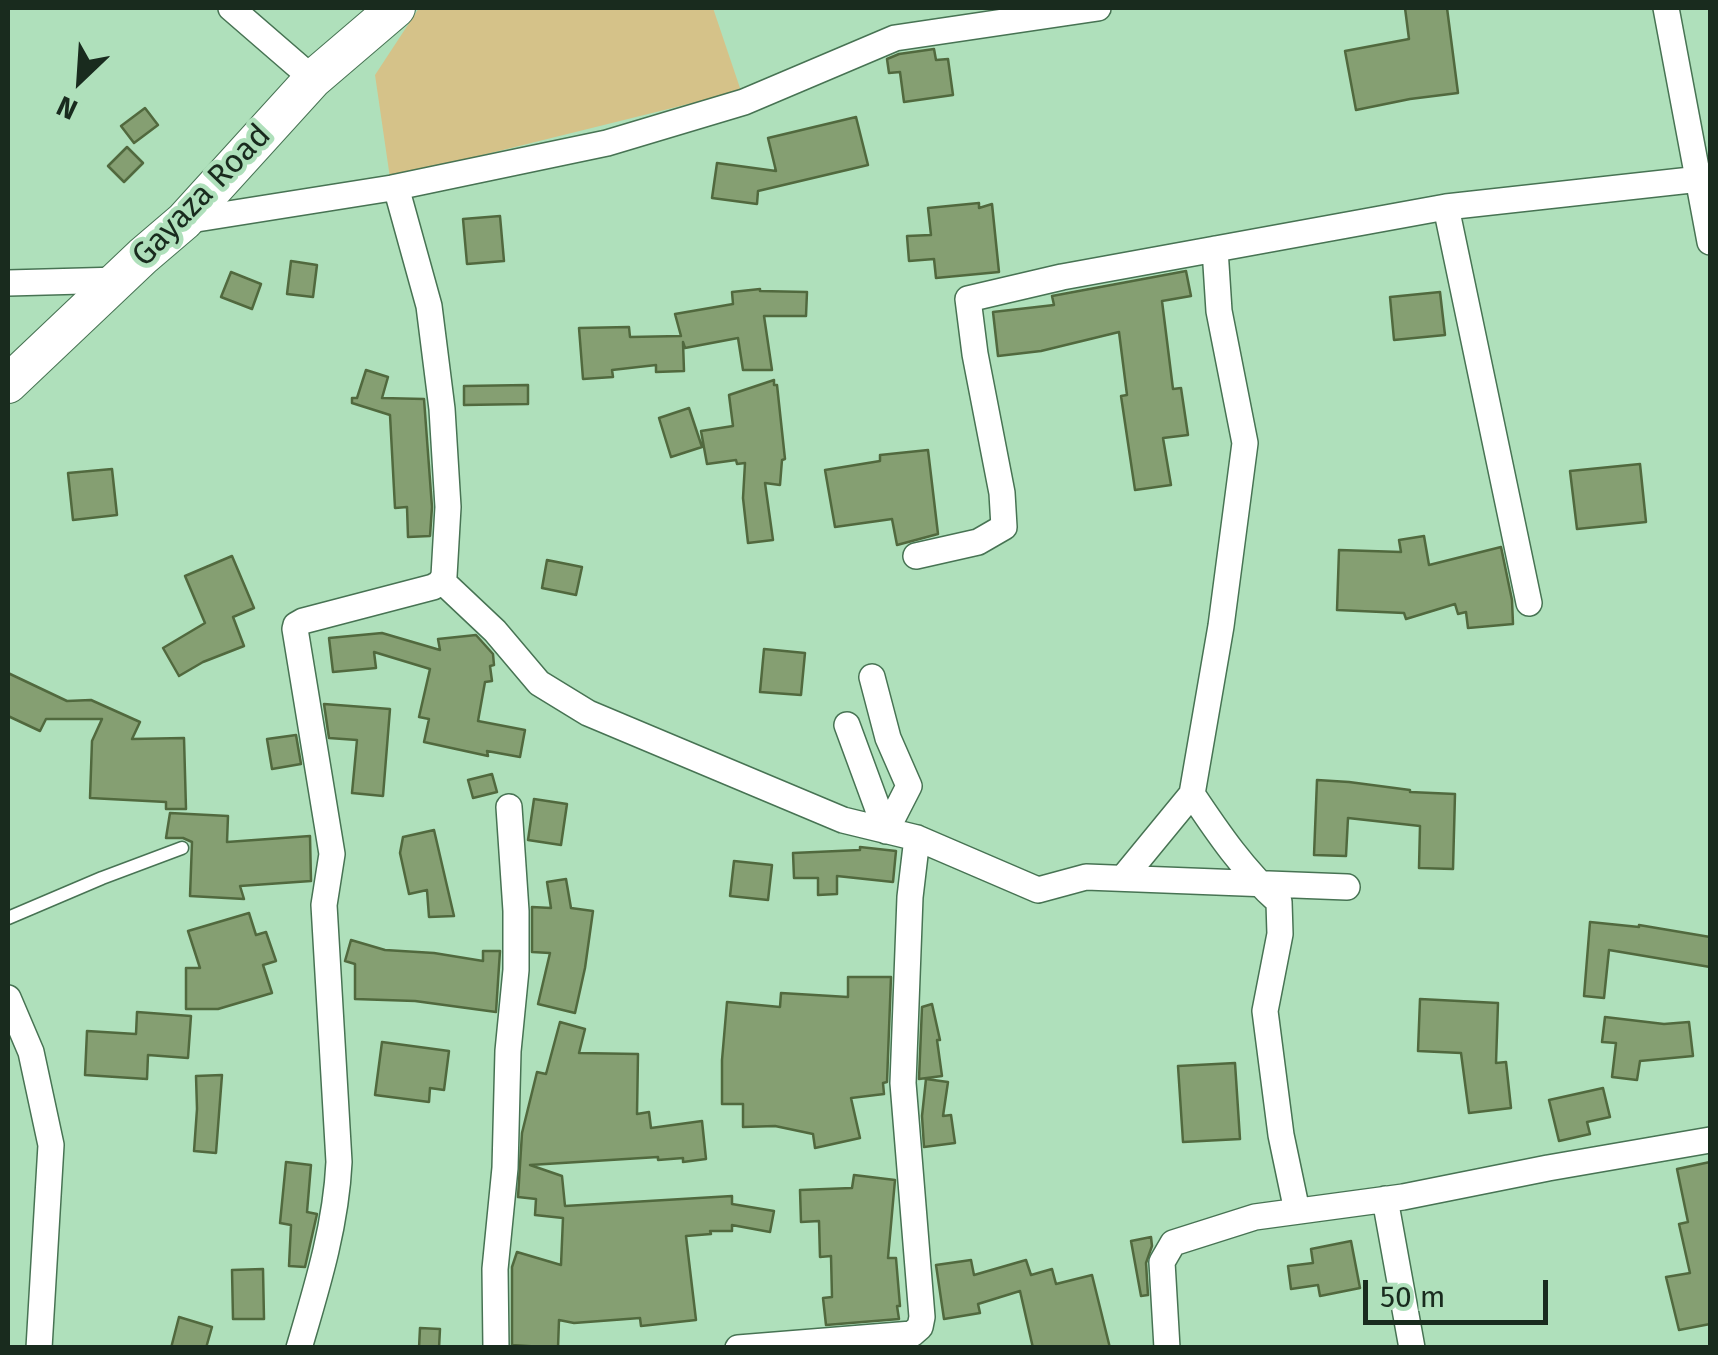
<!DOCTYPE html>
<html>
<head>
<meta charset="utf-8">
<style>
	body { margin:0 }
	#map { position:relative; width:1718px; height:1355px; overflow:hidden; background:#afe0bb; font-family:"Fira Sans",sans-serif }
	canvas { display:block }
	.frame { position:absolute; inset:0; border:10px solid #192b1e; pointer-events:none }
	.north { position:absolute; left:30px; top:30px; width:100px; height:100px; -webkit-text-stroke:8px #afe0bb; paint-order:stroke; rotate:205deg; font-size:28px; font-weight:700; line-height:40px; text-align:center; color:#192b1e }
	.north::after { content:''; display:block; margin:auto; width:35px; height:45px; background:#192b1e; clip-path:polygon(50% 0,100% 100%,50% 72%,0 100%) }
	.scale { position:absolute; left:1363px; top:1280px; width:185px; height:45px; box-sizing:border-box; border:5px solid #192b1e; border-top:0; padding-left:12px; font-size:30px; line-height:35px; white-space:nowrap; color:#192b1e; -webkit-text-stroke:8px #afe0bb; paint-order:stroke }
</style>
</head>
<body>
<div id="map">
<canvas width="1718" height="1355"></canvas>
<div class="frame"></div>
<div class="north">N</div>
<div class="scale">50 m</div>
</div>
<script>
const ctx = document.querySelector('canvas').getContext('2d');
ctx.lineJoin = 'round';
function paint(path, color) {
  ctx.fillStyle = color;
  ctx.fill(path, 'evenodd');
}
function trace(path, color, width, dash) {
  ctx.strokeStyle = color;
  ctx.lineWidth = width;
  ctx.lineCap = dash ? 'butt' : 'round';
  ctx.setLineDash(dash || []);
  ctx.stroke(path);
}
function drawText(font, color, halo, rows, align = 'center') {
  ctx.font = font + ' "Fira Sans",sans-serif';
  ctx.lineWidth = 9;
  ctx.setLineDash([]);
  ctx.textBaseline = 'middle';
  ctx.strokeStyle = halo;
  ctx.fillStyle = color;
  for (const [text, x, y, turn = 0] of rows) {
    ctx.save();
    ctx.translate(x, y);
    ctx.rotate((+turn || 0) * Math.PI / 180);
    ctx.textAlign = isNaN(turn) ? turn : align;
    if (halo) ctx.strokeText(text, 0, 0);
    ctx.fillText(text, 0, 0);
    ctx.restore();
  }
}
paint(new Path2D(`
	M419 8H713L741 91 390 178 375 75Z`), '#d5c289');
const building = new Path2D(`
	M1405 8H1447L1458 93 1410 99 1356 110 1345 51 1409 39Z
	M934 49 936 60 948 59 953 95 904 102 900 72 889 73 887 59 899 54Z
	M145 108 158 125 134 143 121 126Z
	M856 117 868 165 758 191 757 204 712 198 717 163 776 171 768 138Z
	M127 147 143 163 124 182 108 166Z
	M979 203V208L992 204 999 272 936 278 934 259 909 261 907 236 931 235 928 208Z
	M500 216 504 261 467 264 463 219Z
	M291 261 317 265 313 297 287 294Z
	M1186 271 1191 296 1162 301 1173 389 1181 388 1188 435 1163 438 1171 485 1135 490 1121 396 1127 395 1119 332 1041 351 998 356 993 312 1054 305 1052 296Z
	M231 272 261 284 252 309 221 297Z
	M760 289V291L807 292 806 316H764L772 370H743L738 338 685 348 683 342 684 371 656 372V365L612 370 613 377 583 379 579 328 629 327 630 337 681 336 675 314 733 304 732 292Z
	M1440 292 1445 335 1394 340 1390 297Z
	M366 370 388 377 382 398 424 399 432 507 430 536 408 537 407 507 395 508 390 415 352 403V398H357Z
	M774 380V385H777L785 459 782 460 780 485 765 483 773 540 748 543 743 498 745 463 737 464 736 460 707 464 701 431 733 426 729 395Z
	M528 385V404L464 405V386Z
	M689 408 702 447 671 457 659 418Z
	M928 450 938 534 897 545 892 519 835 527 825 470 880 461V455Z
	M1640 464 1646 522 1577 529 1570 471Z
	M112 469 117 515 73 520 68 473Z
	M1424 536 1429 565 1501 547 1512 600 1513 624 1468 628 1466 612 1458 614 1455 604 1406 619 1404 613 1337 610 1339 550 1401 552 1399 540Z
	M232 556 254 608 233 617 244 646 203 662 179 676 163 648 205 623 185 576Z
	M547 560 582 567 576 595 542 588Z
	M382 633 440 650 438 639 476 635 493 654 494 665 490 666 492 681 485 682 478 721 525 730 520 757 487 751 488 756 424 742 429 719 419 717 430 669 374 652 376 668 333 672 329 638Z
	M764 649 805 653 801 695 760 692Z
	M8 673 67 701 91 700 140 722 132 739 184 738 186 809H166V802L90 798 92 741 102 719H46L40 731 8 716Z
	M324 704 390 709 383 796 352 793 357 740 329 738Z
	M296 735 301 764 272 769 267 739Z
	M492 774 497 792 473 798 468 780Z
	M1317 780 1349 782 1410 790V792L1455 794 1453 869 1419 868 1420 826 1348 818 1346 856 1314 855Z
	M534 799 567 804 561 845 528 840Z
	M170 813 228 816 227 842 310 836 311 881 240 886 244 899 190 896 192 842 183 838H166Z
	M434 830 447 886 454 916 429 917 427 890 409 894 400 853 403 837Z
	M860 847 896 851 893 882 837 876V894L818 895V878H794L793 853 860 850Z
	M734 861 772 865 768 900 730 896Z
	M566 879 571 908 593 911 585 968 575 1013 538 1004 550 953 532 952V907L551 908 547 882Z
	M249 913 256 935 266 932 276 961 263 965 272 993 218 1009H186V968H200L188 931Z
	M1590 922 1639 927V925L1710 937V967L1609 950 1604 998 1584 996Z
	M351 940 385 950 434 953 483 961V951H500L496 1012 415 1001 355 999V964L345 961Z
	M848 977H891L887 1082 883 1083 884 1094 851 1098 860 1138 815 1148 813 1134 775 1126 743 1127V1104H722V1060L727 1002 780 1007 781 993 848 997Z
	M1420 999 1498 1003 1496 1063 1506 1062 1511 1108 1469 1113 1461 1053 1418 1051Z
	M932 1004 940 1040H937L942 1076 919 1079 922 1007Z
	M137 1012 191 1016 188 1058 148 1055 147 1079 85 1075 87 1031 136 1034Z
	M1605 1017 1664 1024 1689 1022 1693 1056 1640 1061 1637 1080 1612 1077 1616 1043 1602 1042Z
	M560 1022 585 1029 579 1053 638 1054 637 1114 649 1112 651 1128 702 1121 706 1159 683 1162V1158L658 1160V1157L530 1165 562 1176 565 1206 732 1196V1204L774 1211 770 1232 732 1225V1231H710L711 1234 686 1236 696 1320 641 1326 640 1318 574 1323 559 1320 558 1348 512 1345V1267L517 1252 561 1265 563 1218 535 1215 536 1199 518 1197 522 1133 537 1072 546 1074Z
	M382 1042 449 1051 444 1090 430 1088 429 1102 375 1095Z
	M1235 1063 1240 1139 1183 1142 1178 1066Z
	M222 1075 216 1153 194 1151 197 1109 196 1076Z
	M926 1079 948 1082 943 1116 951 1115 955 1143 924 1147 922 1116Z
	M1603 1088 1610 1117 1587 1122 1590 1134 1559 1141 1549 1100Z
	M286 1162 311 1165 307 1212 317 1214 305 1267 289 1266 291 1225 280 1223Z
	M1710 1162V1324L1679 1330 1666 1277 1690 1273 1679 1224 1688 1222 1677 1169Z
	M854 1175 895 1180 888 1258H896L900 1306H897L899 1319 826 1325 823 1298 832 1297 831 1256 820 1257 819 1221 801 1222 800 1190 852 1188Z
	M1151 1237 1152 1246 1146 1263 1148 1295 1141 1296 1131 1241Z
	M1351 1241 1360 1288 1320 1296 1318 1285 1291 1289 1288 1266 1313 1263 1311 1249Z
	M971 1260 974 1275 1026 1260 1031 1275 1052 1269 1056 1284 1092 1275 1110 1348H1033L1020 1291 978 1304 980 1313 944 1319 936 1265Z
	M263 1269 264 1319H233L232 1270Z
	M179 1317 212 1327 206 1348H171Z
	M420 1328 440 1329 439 1348H419Z`);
paint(building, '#859f72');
trace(building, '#51693e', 2.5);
const service = new Path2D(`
	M8 918 102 878 182 848`);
const minor = new Path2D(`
	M231 8 313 79
	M1666 8 1710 242
	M1446 207 1529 603
	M184 221 392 188 607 143 744 102 895 38 1098 8
	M8 283 120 280
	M916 556 978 542 1004 527 1002 493 975 354 968 299 1062 277 1446 207 1700 179
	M442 581 495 631 539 683 588 713 843 820 917 838 1038 890 1086 877 1347 887
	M847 725 886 831 909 786 888 738 872 677
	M1192 794C1218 833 1244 871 1279 902L1280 934 1265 1011 1281 1135 1297 1211
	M1123 878 1192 794 1221 626 1245 443 1219 311 1215 249
	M8 998 31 1052 51 1145 39 1348
	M1385 1199 1412 1348
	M299 1348C317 1287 336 1226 339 1162L324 905 332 854 295 629 296 625 303 621 433 587 440 583 444 576 448 507 442 409 429 306 396 187
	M496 1348 495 1269 505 1168 508 1051 516 970V911L509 807
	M738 1348 912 1334 920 1327 922 1317 903 1083 910 897 917 838
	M1167 1348 1162 1262 1173 1243 1255 1217 1403 1197 1548 1168 1710 1140`);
const primary = new Path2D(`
	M8 384 143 256 184 221 313 79 396 8`);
trace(service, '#477353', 15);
trace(minor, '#477353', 28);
trace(primary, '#477353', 40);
trace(service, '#fff', 12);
trace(minor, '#fff', 25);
trace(primary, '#fff', 38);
drawText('32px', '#192b1e', '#afe0bb', [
	["Gayaza Road",202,196,-46]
]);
</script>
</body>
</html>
